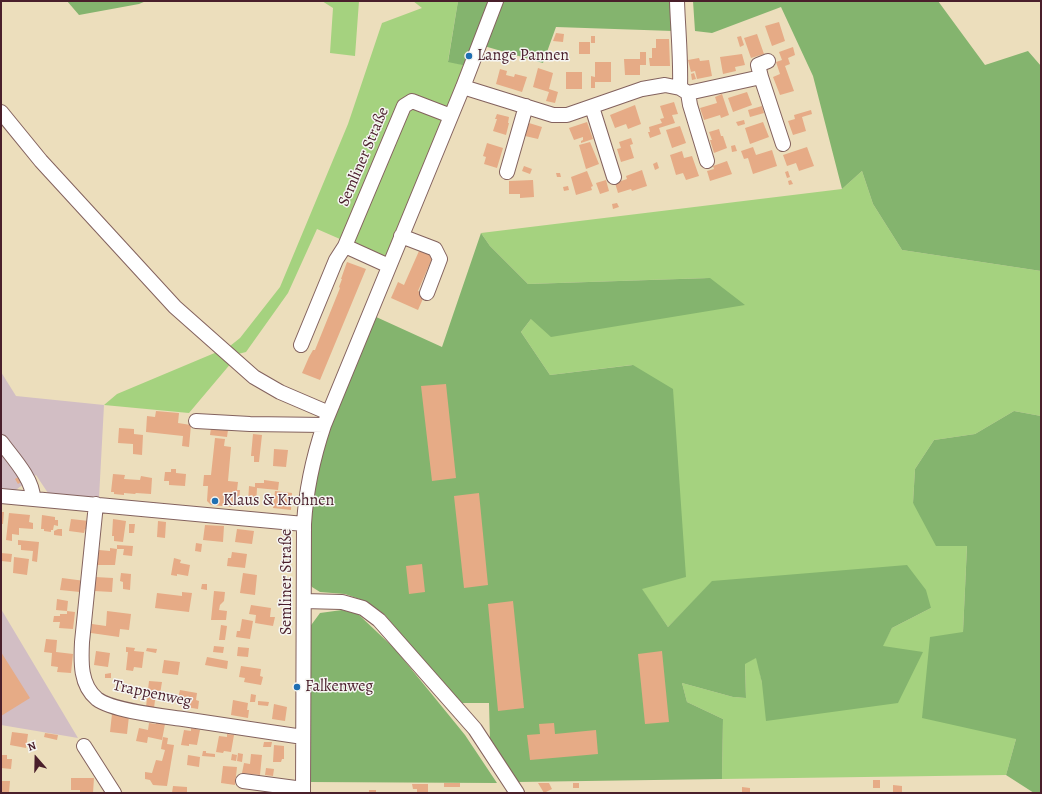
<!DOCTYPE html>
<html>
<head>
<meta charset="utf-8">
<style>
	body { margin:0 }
	#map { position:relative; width:1042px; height:794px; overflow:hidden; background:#ecdebc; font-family:Alegreya,serif }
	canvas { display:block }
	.frame { position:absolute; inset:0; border:2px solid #4a1f2b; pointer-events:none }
	.north { position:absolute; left:16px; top:738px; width:40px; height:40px; -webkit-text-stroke:3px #f6f6f2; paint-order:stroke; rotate:340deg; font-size:11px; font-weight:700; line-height:16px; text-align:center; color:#4a1f2b }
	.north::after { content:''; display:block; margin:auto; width:14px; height:18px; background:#4a1f2b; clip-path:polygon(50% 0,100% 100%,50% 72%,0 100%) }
</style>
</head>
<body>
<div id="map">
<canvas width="1042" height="794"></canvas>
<div class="frame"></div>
<div class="north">N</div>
</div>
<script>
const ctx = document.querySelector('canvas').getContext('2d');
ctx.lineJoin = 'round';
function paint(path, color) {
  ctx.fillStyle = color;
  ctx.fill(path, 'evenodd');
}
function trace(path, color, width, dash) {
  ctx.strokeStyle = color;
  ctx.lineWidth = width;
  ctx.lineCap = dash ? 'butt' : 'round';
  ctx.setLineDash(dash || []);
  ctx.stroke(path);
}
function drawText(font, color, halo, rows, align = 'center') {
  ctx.font = font + ' Alegreya,serif';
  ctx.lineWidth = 3;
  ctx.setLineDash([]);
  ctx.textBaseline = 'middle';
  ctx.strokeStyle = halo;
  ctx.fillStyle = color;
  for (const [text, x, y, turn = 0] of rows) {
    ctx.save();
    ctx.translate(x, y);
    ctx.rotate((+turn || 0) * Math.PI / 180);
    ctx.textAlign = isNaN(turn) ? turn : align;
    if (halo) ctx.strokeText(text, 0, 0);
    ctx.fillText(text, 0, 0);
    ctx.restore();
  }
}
paint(new Path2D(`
	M1 372 16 396 104 405 99 498 48 493 36 475 13 492 1 491Z
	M1 609 78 738 1 725Z`), '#d2bec4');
paint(new Path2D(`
	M322 1H359L355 56 330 53 333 8Z
	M413 1H458L448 61 467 66 388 260 317 229 288 293 246 352 238 354 236 358 225 350 240 338 280 287 348 124 382 23 422 8Z
	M862 171 873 204 902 250 1041 271V416L1014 411 975 434 934 440 915 469 913 503 967 545 963 632 1016 739 1006 775 722 779 723 719 687 702 682 683 733 697 746 698 745 663 757 657 762 683 882 646 892 628 931 608 713 581 668 627 641 589 632 365 550 375 521 332 531 319 709 278 528 284 490 246 481 233 842 189Z
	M217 352 232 362 189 413 104 405 117 394Z`), '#a5d27f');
paint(new Path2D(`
	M67 1H146L139 4 79 15Z
	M458 1H491L467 66 448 62Z
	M501 1H672L673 31 556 27 543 63 484 46Z
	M693 1H938L985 65 1028 51 1041 66V271L902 250 873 204 862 171 842 189 813 76 781 7 712 33 695 31Z
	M481 233 490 246 528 284 710 278 745 305 551 337 531 319 521 332 550 375 633 365 673 389 686 577 642 589 668 627 712 581 907 565 926 590 931 608 892 628 883 646 923 652 898 703 766 721 762 683 756 658 745 664 746 698 733 697 682 683 687 702 723 719 722 779 517 782 490 741 489 703H460L384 614 365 601 345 594 320 592 312 587 309 582V521L320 452 374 316 442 347Z
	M1014 411 1041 416V793H1034L1006 775 1016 739 922 718 930 637 963 632 967 546H936L913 503 915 469 934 440 975 434Z
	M342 610 358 614 395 649 465 735 497 783 309 782V628L320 613Z`), '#84b46e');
paint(new Path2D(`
	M779 22 785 41 772 46 765 26Z
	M556 33 564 34 563 42 553 41Z
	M757 34 764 54 751 58 744 38Z
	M591 36H595V43H591Z
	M741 36 744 45 740 47 737 37Z
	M656 39H669L670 66H650L649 58H652V48H656Z
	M579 42H590V54H579Z
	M793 47 795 55 788 58 790 64 785 66 794 91 780 95 773 77 780 74 776 62 782 60 779 52Z
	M640 52H646V65H640V75H625L624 59H640Z
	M742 54 745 65 735 67 736 71 723 74 720 57Z
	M699 58 700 61 709 60 712 76 697 79 695 71 691 72 688 60Z
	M595 62H611V82H595V88H591V76L595 77Z
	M538 68 553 73 549 89 558 92 555 103 546 101 549 92 533 87Z
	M500 69 507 71 506 75 514 77 515 74 527 77 522 92 496 84Z
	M566 72H582V89H566Z
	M694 73 696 79 692 80 691 74Z
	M747 92 752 105 733 112 728 98Z
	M722 94 729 115 721 118 720 115 704 120 700 108 717 103 715 97Z
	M674 102 678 114 672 115 675 123 659 128 661 134 650 138 648 132H650L649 127 662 123 660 119 664 118 660 106Z
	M635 105 641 124 628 129 626 124 615 128 610 115Z
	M762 106 764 113 750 117 748 110Z
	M811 110 812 114 802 117 806 131 793 135 788 121 795 119 794 115Z
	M497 114 509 117 508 123H509L506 135 493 131 497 119H495Z
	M744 120 745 124 738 126 736 122Z
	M587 122 593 139 581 143V141L583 140V137L574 140 569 128Z
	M763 122 769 137 750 144 745 128Z
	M529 123 542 127 538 139 525 136Z
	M680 126 686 143 672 148 666 130Z
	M719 129 721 136H723L727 148 714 153 710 140H712L709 132Z
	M631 138 633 144 630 145 634 158 621 162 617 149 621 148 619 142Z
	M590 142 599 164 586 169 579 145Z
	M487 143 503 148 497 168 484 164 486 157 483 156Z
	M735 145 737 151 732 152 731 146Z
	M753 147 756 155 772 150 777 166 753 174 748 158 744 159 741 151Z
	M807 147 814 166 799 171 796 163 787 166 783 155Z
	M682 151 684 158 692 156 699 176 686 180 683 173 676 175 670 155Z
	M727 161 732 174 710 181 707 171 714 169 713 166Z
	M657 162 659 168 655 170 653 164Z
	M524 166 532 169 530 174 522 171Z
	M642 170 647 186 632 191 631 189 618 193 615 183 627 179 626 176Z
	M587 171 593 186 591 187 592 190 576 195 571 177Z
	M788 171 790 177 787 178 785 172Z
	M556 173H560L561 177H557Z
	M533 180 534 197 520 198V194H509V181Z
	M606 180 609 191 600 194 596 183Z
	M791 180 793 184 789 185 788 181Z
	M568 186 569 190 564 191 563 187Z
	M617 203 619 207 613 209 612 204Z
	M419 251 433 256 418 291 425 294 418 310 391 298 398 282 404 285Z
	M347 262 366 269 320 380 302 373 309 357 313 350H315L340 288 339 287 342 279H341Z
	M446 384 456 478 432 481 421 386Z
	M156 411 179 413 178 423 191 425 189 447 182 446 183 436 146 432 147 416 155 417Z
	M119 428 134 429V434L143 435 142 455 133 454V444L118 443Z
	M211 428 228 430 227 437 210 435Z
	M253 434 262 435 259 462H254V456H251Z
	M215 438 225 439 224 446 231 447 228 481 238 482 237 490H240L239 503 233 507 211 505 207 501 208 486H203L204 475H211Z
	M274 449 288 450 286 467 273 466Z
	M171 469H176V473L186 474 185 486 169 485V481H164L165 472H171Z
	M113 474 125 475 124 479 140 480 141 476 152 478 151 494 136 493 135 494 124 493V495L114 494V492H111Z
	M20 476 23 481 18 484 15 479Z
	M264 480 279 482 278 490 257 488 256 505 248 504 249 486 255 487V483H264Z
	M275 491 292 493 291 510 273 508Z
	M479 493 488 585 464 588 454 496Z
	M1 512H4L3 524H1Z
	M9 513 30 515 29 522 33 523V529L19 528V535L12 534V541L6 540Z
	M42 515 55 517V520H58V526L54 525 53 530H51V532L44 531V529H41Z
	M71 519 89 521 88 530 85 529 84 533 69 531Z
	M113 519 126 521 123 542 114 541V536H112Z
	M158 521 166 522 165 538 157 537Z
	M129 524H135L134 533H129Z
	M205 525 224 526 223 542 203 540Z
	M58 529H62V536L54 535V531Z
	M237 529 254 531 252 544 235 542Z
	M18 540 39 542 37 562 32 561 33 551 21 550V545H18Z
	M196 543 202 544 201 552 195 551Z
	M117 545 133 546 132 556 123 555 124 549H117Z
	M110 548 117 549 115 565H97L99 550 110 551Z
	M232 552 247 554 245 568 227 566 228 558H231Z
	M1 553 12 554 11 562 1 561Z
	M14 557 29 559 27 575 13 573Z
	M174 558 181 560 180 563 190 565 188 576 177 574V576L171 575Z
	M422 564 425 592 409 594 406 566Z
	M121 573 131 574 130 590 123 589V582L120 581Z
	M243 573 257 575 255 595 240 593Z
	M95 577 113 578 112 592 94 591Z
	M62 578 85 581 82 599H79L80 592 60 590Z
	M202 584H207V590L201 589Z
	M214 591 225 592 224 601 220 605 219 610 227 611 226 620H211Z
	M182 592 192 593 189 612 155 608 157 593 182 596Z
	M57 599 68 601 67 611 56 610Z
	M513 601 524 708 498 711 488 604Z
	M251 605 271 608 270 617H275L273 626 255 623 256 615 249 614Z
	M67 611 75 612 73 629 59 628 60 622H53L54 616H60V614H67Z
	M107 611 131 614 129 630 120 629 119 637 91 633 92 624 106 626Z
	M242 619 253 621 250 639 236 637 237 631H240Z
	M221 625 227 626 225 640H219Z
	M46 639 57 640 56 652 73 654 71 673 57 672 58 667 51 666 52 653 44 652Z
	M214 646 224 647 223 653 213 652Z
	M126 647 135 648 134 651 144 652 142 668 134 667 133 671 126 670 128 652H126Z
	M238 647 249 648 248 657 237 656Z
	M147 648 157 649 156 653 146 651Z
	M96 651 110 653 108 667 94 665Z
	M662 651 669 722 645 724 638 654Z
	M1 652 30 698 1 716Z
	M207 657 228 661 227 669 205 665Z
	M164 660 180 662 178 675 162 673Z
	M241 666 261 669 260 676 263 677 261 685 244 682 245 678 239 677Z
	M111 673V678H105V674Z
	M149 681 162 682 160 694 156 693 154 708 146 707Z
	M180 690 197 693 196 700 199 701 198 709 180 706 182 699 178 698Z
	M251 694 256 695 255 702H250Z
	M233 700 248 703 247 710H249L248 718 231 715Z
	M258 701 269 702 268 706 258 705Z
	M274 704 287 707 285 721 272 719Z
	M112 714 129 716 127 734 110 732Z
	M156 722 165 724 162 740 148 737 147 743 136 741 139 728 148 730 149 723 156 724Z
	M554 723 555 734 596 730 598 754 530 760 527 735 540 734 539 724Z
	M191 728 200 730 197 745 189 744V746L181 745 184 730 191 731Z
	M12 732 28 734 26 748 10 745Z
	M45 733 58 735 57 740 44 737Z
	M227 734 234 735 231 752 224 751 223 753 216 752 219 736 227 737Z
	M163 737 168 738 167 744 174 745 167 786 153 785 150 780 145 779V772L152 773 156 760 162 761 165 750 161 749Z
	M264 742H272L271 747H263Z
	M274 745 284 746V759H282L281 762H273Z
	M203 751H206V753L215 754V757L202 756Z
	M238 753 243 754 242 762 237 761Z
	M232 754 237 755 236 761 231 760Z
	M251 754 262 755 260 775 242 773 244 763 250 764Z
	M1 755H7V759H12L11 769 1 768Z
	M188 755 200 757 199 767 187 765Z
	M223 766 237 767 235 785 221 783Z
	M266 768 274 769 273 776 265 775Z
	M71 778H94L93 793H80V790H71Z
	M873 780H880V788H873Z
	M1 781H10L9 793H1Z
	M444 783H460V787H444Z
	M538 783H549L552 789 544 793Z
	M573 783H579V788H573Z
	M412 784H428V793H417V789H413Z
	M893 785 902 786V793H893Z
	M173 786 187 787V793H172Z
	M742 787 750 788V793L742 792Z
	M369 790H376V793H369Z`), '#e6ab86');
const minor = new Path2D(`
	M677 1C678 30 681 59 680 88
	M761 77 758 65 768 61
	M463 87 553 115H567L642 89 665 85 680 88 688 93 761 77 783 144
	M688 93 690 105 707 161
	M592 107 614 177
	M1 112 41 161 175 307 254 377 280 392 329 413
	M507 172 526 106
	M401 236 435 249 440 259 427 293
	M345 246 389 266
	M301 345 336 260 345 246 404 106 412 101 451 116
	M196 421 250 424 324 425
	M1 442C12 457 33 479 33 498
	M1 496 304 524
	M96 504 82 642C81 662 80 685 97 699 113 711 162 716 183 719 223 725 263 731 303 737
	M304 601 342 602 363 608 379 620 475 729 517 793
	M84 746 114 793
	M243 781 303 789
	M303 793 304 524C306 489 313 458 324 425L463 87 496 1`);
trace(minor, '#83625e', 16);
trace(minor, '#fff', 14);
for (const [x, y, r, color] of [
	[469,56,4,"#1f6fb2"],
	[215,501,4,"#1f6fb2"],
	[297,687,4,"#1f6fb2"]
]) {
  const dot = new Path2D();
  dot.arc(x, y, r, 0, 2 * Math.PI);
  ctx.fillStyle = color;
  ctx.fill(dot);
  trace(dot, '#f6f6f2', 1.5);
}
drawText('16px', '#4a1f2b', '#f6f6f2', [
	["Lange Pannen",477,56],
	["Klaus & Krohnen",223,501],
	["Falkenweg",305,687]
], 'left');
drawText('16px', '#4a1f2b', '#f6f6f2', [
	["Semliner Straße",364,157,-67],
	["Semliner Straße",287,582,-90],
	["Trappenweg",152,694,12]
]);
</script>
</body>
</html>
